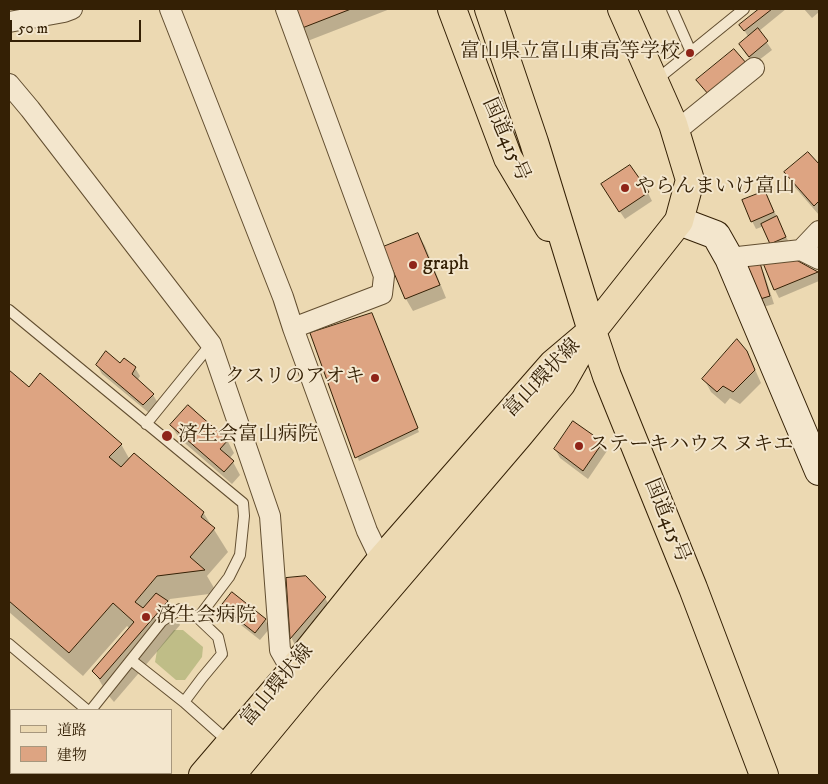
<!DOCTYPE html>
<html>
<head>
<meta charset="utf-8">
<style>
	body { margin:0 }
	#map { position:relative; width:828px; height:784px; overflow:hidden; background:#ecd9b2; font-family:"IM FELL DW Pica","Noto Serif JP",serif }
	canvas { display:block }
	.frame { position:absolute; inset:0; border:10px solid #342005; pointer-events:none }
	.legend { position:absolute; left:10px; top:709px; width:162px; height:65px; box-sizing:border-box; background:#f3e6cd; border:1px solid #a7977d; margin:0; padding:6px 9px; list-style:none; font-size:15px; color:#342005 }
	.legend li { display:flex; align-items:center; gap:10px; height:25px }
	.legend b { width:25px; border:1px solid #a7977d }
	.scale { position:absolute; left:10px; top:20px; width:131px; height:22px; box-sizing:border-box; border:2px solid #342005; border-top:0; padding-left:6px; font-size:15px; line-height:18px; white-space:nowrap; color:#342005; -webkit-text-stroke:4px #f3e6cd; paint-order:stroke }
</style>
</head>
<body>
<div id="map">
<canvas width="828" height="784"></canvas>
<div class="frame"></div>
<ul class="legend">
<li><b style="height:6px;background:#ecd9b2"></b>道路</li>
<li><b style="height:14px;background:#dda482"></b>建物</li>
</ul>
<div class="scale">50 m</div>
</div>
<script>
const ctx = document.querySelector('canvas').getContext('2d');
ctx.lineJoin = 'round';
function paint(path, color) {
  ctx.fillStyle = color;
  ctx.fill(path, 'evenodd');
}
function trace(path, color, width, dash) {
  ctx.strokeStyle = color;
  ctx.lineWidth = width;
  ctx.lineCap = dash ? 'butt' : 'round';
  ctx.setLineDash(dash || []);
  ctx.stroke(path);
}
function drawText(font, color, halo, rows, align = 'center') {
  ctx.font = font + ' "IM FELL DW Pica","Noto Serif JP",serif';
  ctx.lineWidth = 4;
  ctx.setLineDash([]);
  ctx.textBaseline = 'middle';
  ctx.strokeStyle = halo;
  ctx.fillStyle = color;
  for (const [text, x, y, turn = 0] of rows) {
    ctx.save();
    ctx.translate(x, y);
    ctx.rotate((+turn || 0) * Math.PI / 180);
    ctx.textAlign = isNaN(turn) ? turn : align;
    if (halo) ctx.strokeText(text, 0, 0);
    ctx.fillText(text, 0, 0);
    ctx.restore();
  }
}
paint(new Path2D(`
	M174 630H183L203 647 202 657 185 680H176L155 662 157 651Z`), '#bfbd87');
paint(new Path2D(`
	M295 9H390L305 42Z
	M761 9H786L759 31 772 50 754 64 745 53 740 44 749 38 741 25Z
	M804 9H819V12L812 18Z
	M808 153 819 166V215L793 185 786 172Z
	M765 192 769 200 790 245 771 243 764 226 756 229 752 221Z
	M607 193H648L652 201 625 219Z
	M418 234 425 246 446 298 413 311 406 299 385 248Z
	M789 257 818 273H819V281L779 298 775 290 765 263Z
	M759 265 764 273 774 304 763 307 759 299Z
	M373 318 419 432 359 461 312 334Z
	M746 351 753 365 761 383 740 404 730 398 725 404 711 392 704 379Z
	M97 365H120L135 368 140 376 137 381 153 395 158 403 149 413 102 374Z
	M9 371 29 388 121 444 130 460 203 512 228 552 207 576 217 593 170 599 167 603 180 625 114 702 108 695 94 671 130 629 127 626 83 676 9 612Z
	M171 425 227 440 234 453 229 459 233 462 240 475 232 484 179 438Z
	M603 442 607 451 588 479 560 458 555 449Z
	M287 579 325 598 332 610 298 651 292 639Z
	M223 606 265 620 270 628 260 640 227 614Z`), '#0003');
const building = new Path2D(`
	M292 9H351L297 30Z
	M759 9H772L744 31 739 25Z
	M758 28 768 41 749 57 739 44Z
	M734 49 747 64 709 95 696 80Z
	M808 152 819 164V201L814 206 784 172Z
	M630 165 649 192 619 212 601 184Z
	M765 191 774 212 751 222 742 200Z
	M777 216 786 237 770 244 761 224Z
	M418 233 440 285 405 299 383 247Z
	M789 256 818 272 774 290 763 263Z
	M760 263 770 296 757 300 744 266Z
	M372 313 418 428 355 458 310 333Z
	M737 339 747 351 755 370 733 392 723 386 717 392 702 379Z
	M106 351 120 363 124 358 136 367 132 374 154 394 143 405 96 365Z
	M9 370 29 387 40 373 122 444 109 457 121 467 134 453 204 512 201 517 215 528 190 557 205 570 157 576 135 602 143 608 156 593 168 601 100 679 92 671 134 622 113 603 69 653 9 601Z
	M188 405 228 440 220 449 234 461 224 472 170 425Z
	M573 421 603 442 583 471 554 449Z
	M306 576 326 597 290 639 286 578Z
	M232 592 266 619 255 633 221 606Z`);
paint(building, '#dda482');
trace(building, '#342005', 1);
const lane = new Path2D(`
	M672 9 691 52 744 9
	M655 81 691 52
	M9 310 243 503 244 516 240 555 229 577 198 618 180 609 162 621 91 710
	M146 424 211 344
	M9 644 87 710
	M131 660 184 702 202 678 222 654 218 637 198 618
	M184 702 230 743
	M36 775 39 773`);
const street = new Path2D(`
	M170 9 283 297 293 328 382 294 384 276 286 9
	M9 22 64 12 72 9
	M9 84 30 109 211 344 270 516 280 650 292 671 301 679
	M675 132 754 68
	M801 250 819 231
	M729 258 801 250 819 259
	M293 328 367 531 381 560`);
const secondary = new Path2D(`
	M679 221 716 235 729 258 819 471`);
const primary = new Path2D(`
	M203 775 292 671 381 560 553 364 592 331
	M231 775 307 683 519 435 561 384 578 354`);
const highway = new Path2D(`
	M452 9 508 158 549 227
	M489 9 534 142 592 331 607 376 693 588 764 775
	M592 331 679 221 690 180 673 124 622 9`);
trace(lane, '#624e30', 12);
trace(street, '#624e30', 22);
trace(secondary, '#342005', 30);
trace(primary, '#342005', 30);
trace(highway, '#342005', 30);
trace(lane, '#f3e6cd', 10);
trace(street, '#f3e6cd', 20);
trace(secondary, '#f3e6cd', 28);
trace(primary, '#ecd9b2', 28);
trace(highway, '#ecd9b2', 28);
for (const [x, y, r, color] of [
	[690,53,5,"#8f2418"],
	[625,188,5,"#8f2418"],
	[413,265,5,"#8f2418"],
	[375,378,5,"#8f2418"],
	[167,436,6,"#8f2418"],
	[579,446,5,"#8f2418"],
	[146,617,5,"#8f2418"]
]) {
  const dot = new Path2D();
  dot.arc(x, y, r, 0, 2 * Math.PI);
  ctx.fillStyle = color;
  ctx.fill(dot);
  trace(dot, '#f3e6cd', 2);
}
drawText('20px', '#342005', '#f3e6cd', [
	["富山県立富山東高等学校",680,53,"right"],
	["やらんまいけ富山",635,188],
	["graph",423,265],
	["クスリのアオキ",365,378,"right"],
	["済生会富山病院",178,436],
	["ステーキハウス ヌキエ",589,446],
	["済生会病院",156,617]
], 'left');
drawText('20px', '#342005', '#f3e6cd', [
	["国道415号",505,140,66],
	["富山環状線",543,379,-46],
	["国道415号",666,521,68],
	["富山環状線",278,686,-50]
]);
</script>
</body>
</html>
